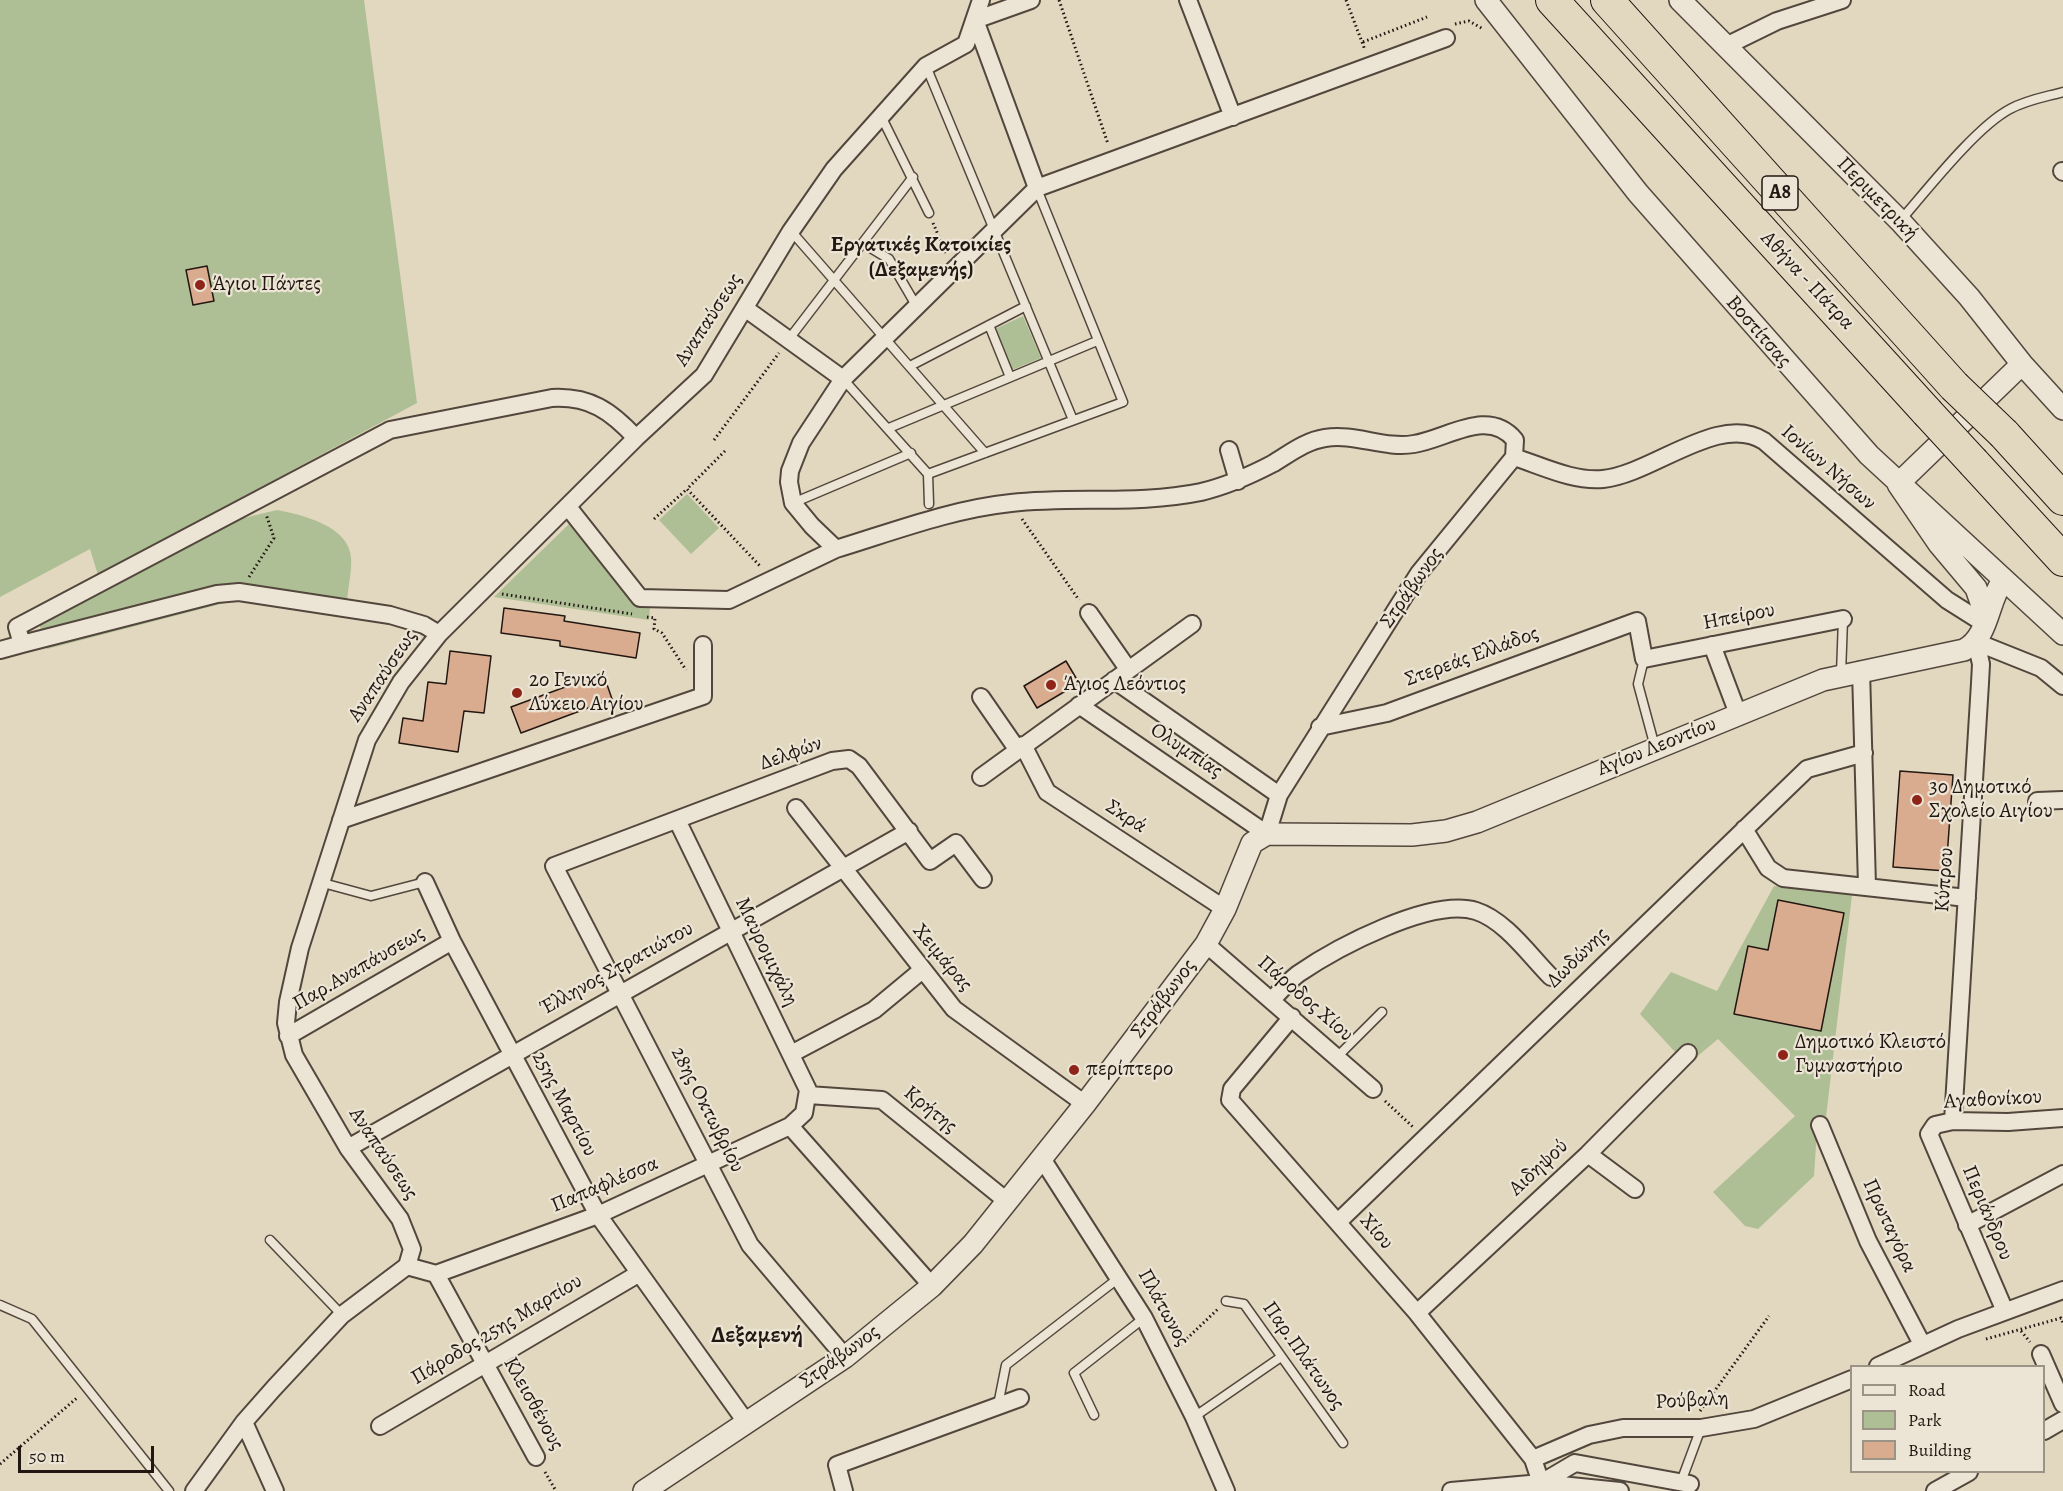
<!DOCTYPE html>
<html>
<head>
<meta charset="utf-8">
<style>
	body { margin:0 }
	#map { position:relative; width:2063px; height:1491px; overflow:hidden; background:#e2d7bf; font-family:Alegreya,serif }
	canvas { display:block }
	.legend { position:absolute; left:1850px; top:1365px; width:195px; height:108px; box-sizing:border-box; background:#ece5d5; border:2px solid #9c9387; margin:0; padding:8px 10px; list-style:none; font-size:18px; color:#231712 }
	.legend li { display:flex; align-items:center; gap:12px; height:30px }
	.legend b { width:30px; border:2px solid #9c9387 }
	.scale { position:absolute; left:18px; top:1446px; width:136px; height:27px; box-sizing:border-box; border:3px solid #231712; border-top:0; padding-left:8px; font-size:18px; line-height:21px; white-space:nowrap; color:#231712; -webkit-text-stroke:4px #ece5d5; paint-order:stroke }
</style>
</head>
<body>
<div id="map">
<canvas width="2063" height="1491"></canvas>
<ul class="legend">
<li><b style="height:8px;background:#ece5d5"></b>Road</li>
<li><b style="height:16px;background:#afbf95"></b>Park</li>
<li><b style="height:16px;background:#daac8f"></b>Building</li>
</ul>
<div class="scale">50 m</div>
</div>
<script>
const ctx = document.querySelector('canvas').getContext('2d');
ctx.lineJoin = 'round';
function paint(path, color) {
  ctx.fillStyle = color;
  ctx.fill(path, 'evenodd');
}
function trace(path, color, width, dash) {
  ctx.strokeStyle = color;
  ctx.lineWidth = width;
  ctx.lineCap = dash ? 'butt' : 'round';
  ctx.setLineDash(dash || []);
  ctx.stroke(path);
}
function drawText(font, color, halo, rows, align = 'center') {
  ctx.font = font + ' Alegreya,serif';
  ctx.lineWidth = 4.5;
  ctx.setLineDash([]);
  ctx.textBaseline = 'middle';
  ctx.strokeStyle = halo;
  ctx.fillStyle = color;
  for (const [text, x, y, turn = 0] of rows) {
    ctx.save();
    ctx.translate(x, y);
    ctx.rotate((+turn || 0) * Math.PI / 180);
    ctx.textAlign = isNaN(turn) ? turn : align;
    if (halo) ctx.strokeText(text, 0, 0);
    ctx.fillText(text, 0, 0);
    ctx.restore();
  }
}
paint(new Path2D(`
	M0 0H364L417 403 98 575 90 549 0 597Z
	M1023 316 1041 358 1012 370 995 329Z
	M687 494 719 528 691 554 659 520Z
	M277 510C303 515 349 526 351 558 352 571 348 587 347 601L236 600 47 649 39 623 231 521Z
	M569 524 633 604 650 608 649 620 494 597Z
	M1774 886 1852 895 1825 1126 1817 1130 1814 1176 1758 1229 1745 1226 1713 1192 1795 1116 1718 1039 1687 1065 1640 1014 1671 972 1717 991Z`), '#afbf95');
const building = new Path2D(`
	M207 266 214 301 193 305 186 270Z
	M504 608 565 616 564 621 640 633 636 658 560 646V641L501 633Z
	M450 651 491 656 484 713 464 711 458 752 399 743 403 718 423 721 428 682 446 684Z
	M1066 661 1079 683 1037 708 1024 686Z
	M603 673 612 699 521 733 511 707Z
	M1900 771 1953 775 1946 871 1893 867Z
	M1778 900 1844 913 1821 1031 1734 1014 1748 946 1768 950Z`);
paint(building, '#daac8f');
trace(building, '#231712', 1.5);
const service = new Path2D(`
	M926 66 1073 420
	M881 116 929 213
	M1900 221C1927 190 1976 127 2010 109 2026 100 2045 97 2063 92
	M791 231 985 453
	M864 244 889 259 917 307
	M989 325 1010 377
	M789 339 913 177
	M910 366 1026 306
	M843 379 928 474
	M889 428 1097 341
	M793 503 911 453
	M929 504 928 474 1123 402 1037 189
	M1644 659 1638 684 1655 747
	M1841 674 1843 619
	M323 883 371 896 425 882
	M1337 1057 1382 1012
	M270 1240 342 1315
	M1226 1301 1244 1304 1343 1443
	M0 1305 32 1319 169 1491
	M998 1405 1006 1365 1120 1277
	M1094 1415 1074 1373 1144 1318
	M1194 1417 1281 1357
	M1681 1482 1701 1428`);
const minor = new Path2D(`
	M1188 0 1233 117
	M975 20 1037 188 1446 38
	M975 20 1031 0
	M1726 46 1777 21 1842 0
	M2062 171 2063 172
	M746 309 843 379
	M1229 450 1238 481
	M1514 457C1542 466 1574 482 1603 479 1653 474 1719 412 1764 441L1947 600 1985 624
	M568 507 640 598 729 600 836 549 812 526 793 503 789 482 790 471 801 443 843 379 1037 188
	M836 549C892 532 952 509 1011 503 1074 496 1138 505 1201 492 1226 486 1249 476 1272 464 1289 454 1305 441 1325 438 1355 433 1384 449 1414 444 1447 439 1488 407 1515 440L1514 457 1419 573 1279 795 1267 834 1079 705
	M1089 613 1128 669
	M1976 642 2041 668 2063 686
	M22 644 217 594 239 592 390 615 424 625 439 634
	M1712 645 1738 714
	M0 650 22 644 17 627 390 430 552 398C590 396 611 411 636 438
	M1861 670 1867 886
	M1114 680 1279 795
	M981 697 1017 749
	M1320 727 1387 713 1637 621 1644 659 1843 619
	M1023 745 1047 792 1225 909
	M981 777 1192 624
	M2037 801 2063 800
	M796 808 954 1009 1085 1104
	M341 820 703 696V645
	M1744 829 1768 868 1783 878 1967 898
	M425 882 452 941 598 1215 746 1422
	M1206 944 1373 1089
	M1272 1000C1280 991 1289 981 1298 974 1336 948 1431 897 1476 911 1505 920 1530 956 1551 977
	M1292 1017 1232 1089 1230 1100 1417 1313 1533 1459 1541 1483 1575 1463 1690 1484
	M288 1036 452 941
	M791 1054 874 1010 921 971
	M808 1095 882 1100 1008 1202
	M1953 1121 1980 683 1981 664 1976 642
	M1820 1125 1868 1241 1922 1344
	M790 1126 932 1286
	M348 1148 909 831
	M1588 1154 1635 1189
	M1041 1157 1144 1318 1194 1417 1226 1491
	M1338 1222 1807 769 1864 753
	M1967 1225 2063 1174
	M407 1266 436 1274 598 1215 790 1126 804 1113 808 1090 677 820
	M436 1274 536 1457
	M2004 1309 1929 1134 1935 1125 1953 1121 2008 1122 2063 1118
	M1417 1313 1588 1154 1688 1053
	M2041 1354 2063 1404
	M845 1357 750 1245 554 866 832 761 849 759 859 766 930 861 956 843 983 879
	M1878 1366 1958 1329 2063 1290
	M244 1422 275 1491
	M380 1426 638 1274
	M2044 1431 2063 1420
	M1533 1459 1589 1435 1623 1428H1701L1754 1419 1852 1379
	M194 1491 244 1422 274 1388 342 1315 407 1266 412 1249 400 1219 348 1148 294 1055 286 1023 288 1002 300 948 367 740 401 682 439 634 636 438 704 375 791 231 834 169 926 66 966 44 981 0
	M844 1491 837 1465 1020 1398
	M1451 1491 1541 1483 1620 1491
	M1935 1491 1969 1472`);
const tertiary = new Path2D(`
	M1486 0 1638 193 1869 455 2063 634
	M1680 0 1900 221 1969 297 2022 364 2063 409
	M1986 617 1976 588 1939 544 1898 484 2022 364
	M644 1491 845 1357 932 1286 973 1244 1085 1104 1206 944 1225 909 1252 843 1267 834 1412 835 1446 831 1477 822 1823 680 1964 650C1989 637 1987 603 2003 580`);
const motorway = new Path2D(`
	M1552 0 1927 412
	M1607 0 1954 386
	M2004 434 2063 499
	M1974 463 2063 560`);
trace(service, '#53473d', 11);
trace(minor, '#53473d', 20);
trace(tertiary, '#53473d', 24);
trace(motorway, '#231712', 34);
trace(new Path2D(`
	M1059 0 1108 144
	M1346 0 1365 50
	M1455 24 1469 21 1483 29
	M1363 42 1427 17
	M933 223 946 253
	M714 440 779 353
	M725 451 687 489 760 566
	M654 519 687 489
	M1022 519 1079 600
	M249 577 274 538 266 514
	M502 594 632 614
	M647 617 655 618 654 629 662 633 686 670
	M1385 1101 1413 1127
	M2021 1331 2030 1342
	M1986 1339 2061 1318 2063 1323
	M1177 1348 1218 1309
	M1700 1411 1769 1316
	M0 1464 78 1397
	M545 1472 556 1491`), '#231712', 3, [1.5, 3]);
trace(service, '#ece5d5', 8);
trace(minor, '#ece5d5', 16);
trace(tertiary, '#ece5d5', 21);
trace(motorway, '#e2d7bf', 32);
const motorwayBridge = new Path2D(`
	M1954 386 2004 434
	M1927 412 1974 463`);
trace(motorwayBridge, '#231712', 34, []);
trace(motorwayBridge, '#e2d7bf', 32);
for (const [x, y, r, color] of [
	[200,285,6,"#8f2418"],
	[1051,685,6,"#8f2418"],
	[517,693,6,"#8f2418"],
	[1917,800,6,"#8f2418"],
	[1783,1055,6,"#8f2418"],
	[1074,1070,6,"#8f2418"]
]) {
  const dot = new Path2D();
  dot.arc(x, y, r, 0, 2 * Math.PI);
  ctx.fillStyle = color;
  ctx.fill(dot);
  trace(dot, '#ece5d5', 2);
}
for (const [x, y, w] of [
	[1780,193,36]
]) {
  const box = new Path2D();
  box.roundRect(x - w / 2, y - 17, w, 34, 4.5);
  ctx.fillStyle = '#ece5d5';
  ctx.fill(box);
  trace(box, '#231712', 1.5);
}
drawText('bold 20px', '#231712', null, [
	["Α8",1780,193]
]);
drawText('21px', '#231712', '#ece5d5', [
	["Περιμετρική",1877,199,46],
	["Αθήνα - Πάτρα",1807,281,47],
	["Αναπαύσεως",709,320,-57],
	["Βοστίτσας",1758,332,49],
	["Ιονίων Νήσων",1828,468,41],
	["Στράβωνος",1412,588,-55],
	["Ηπείρου",1739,617,-11],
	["Στερεάς Ελλάδος",1472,657,-20],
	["Αναπαύσεως",383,676,-56],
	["Αγίου Λεοντίου",1657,747,-22],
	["Ολυμπίας",1186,751,34],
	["Δελφών",791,754,-20],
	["Σκρά",1126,817,33],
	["Κύπρου",1945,880,-86],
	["Μαυρομιχάλη",766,952,64],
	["Χειμάρας",942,958,50],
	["Δωδώνης",1578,958,-44],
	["Παρ.Αναπάυσεως",359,969,-30],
	["Έλληνος Στρατιώτου",617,969,-29],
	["Στράβωνος",1164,999,-53],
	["Πάροδος Χίου",1305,999,41],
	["Αγαθονίκου",1993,1100,-3],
	["25ης Μαρτίου",564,1104,62],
	["28ης Οκτωβρίου",707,1110,63],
	["Κρήτης",930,1110,39],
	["Αναπαύσεως",383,1154,56],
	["Αιδηψού",1539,1168,-43],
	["Παπαφλέσσα",605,1185,-23],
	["Περιάνδρου",1987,1213,67],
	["Πρωταγόρα",1889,1226,65],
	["Χίου",1376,1232,49],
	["Πλάτωνος",1163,1308,61],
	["Πάροδος 25ης Μαρτίου",497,1330,-31],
	["Παρ.Πλάτωνος",1303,1356,55],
	["Στράβωνος",840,1357,-36],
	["Ρούβαλη",1692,1401,-3],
	["Κλεισθένους",533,1404,61]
]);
drawText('21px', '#231712', '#ece5d5', [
	["Άγιοι Πάντες",212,285],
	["2ο Γενικό",529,681],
	["Λύκειο Αιγίου",529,705],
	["Άγιος Λεόντιος",1063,685],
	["3ο Δημοτικό",1929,788],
	["Σχολείο Αιγίου",1929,812],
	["Δημοτικό Κλειστό",1795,1043],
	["Γυμναστήριο",1795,1067],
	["περίπτερο",1086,1070]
], 'left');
drawText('bold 22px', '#231712', '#ece5d5', [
	["Εργατικές Κατοικίες",921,246],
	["(Δεξαμενής)",921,271]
]);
drawText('bold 24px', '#231712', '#ece5d5', [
	["Δεξαμενή",757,1336]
]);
</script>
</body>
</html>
